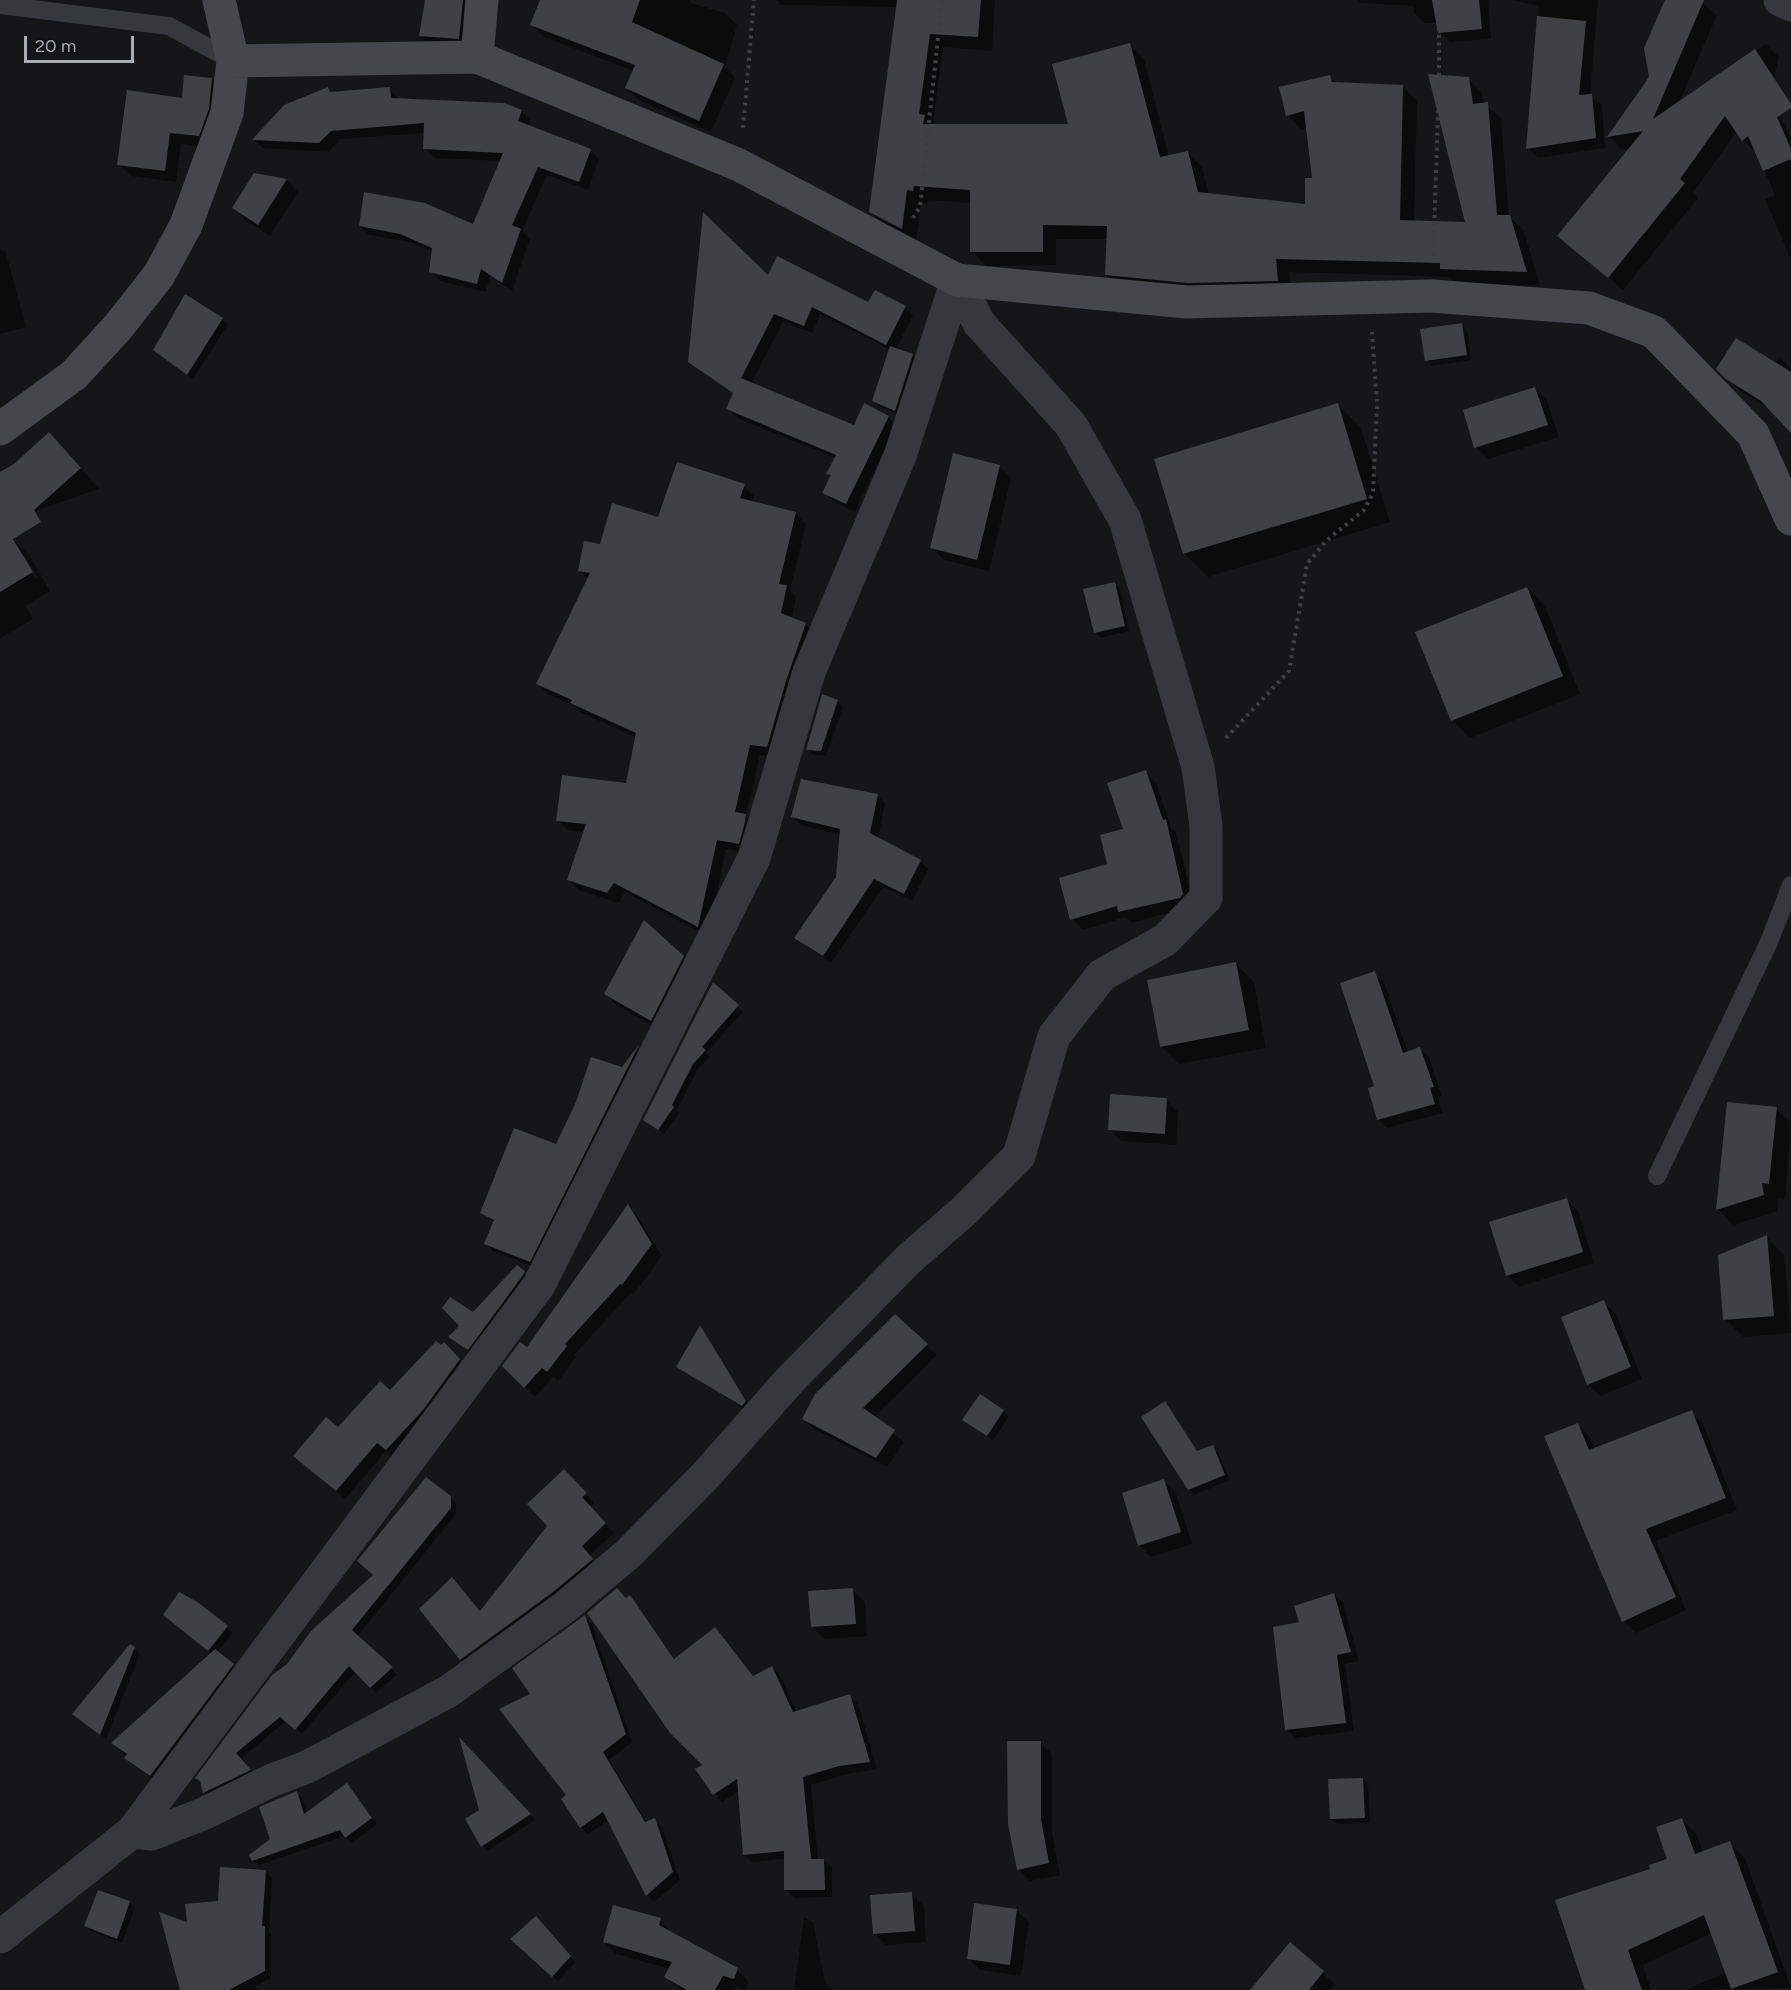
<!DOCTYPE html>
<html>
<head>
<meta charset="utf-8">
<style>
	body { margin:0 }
	#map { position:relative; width:1791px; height:1990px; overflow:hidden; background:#161618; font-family:Figtree,sans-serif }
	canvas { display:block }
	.scale { position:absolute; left:24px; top:36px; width:110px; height:27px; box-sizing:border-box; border:3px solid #a8adb8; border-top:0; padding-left:8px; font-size:18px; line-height:21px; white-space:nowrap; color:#a8adb8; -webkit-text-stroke:4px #111113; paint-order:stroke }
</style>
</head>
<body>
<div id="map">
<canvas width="1791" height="1990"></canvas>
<div class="scale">20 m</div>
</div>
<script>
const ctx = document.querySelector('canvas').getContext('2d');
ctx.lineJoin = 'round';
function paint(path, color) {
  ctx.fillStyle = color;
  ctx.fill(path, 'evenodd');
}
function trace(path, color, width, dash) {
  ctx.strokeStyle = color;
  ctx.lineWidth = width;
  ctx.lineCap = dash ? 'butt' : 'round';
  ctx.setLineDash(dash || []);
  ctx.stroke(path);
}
paint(new Path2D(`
	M426 0H478L472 51 434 49 420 36Z
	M541 0H691V3L725 13 737 25 725 67 735 78 711 132 639 100 626 88 634 71 544 37 532 25Z
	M776 0H995L992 51 943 47 933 125H1070L1130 45 1144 59 1169 157 1188 153 1202 167 1209 194 1306 206 1314 180 1308 128 1301 129 1287 115 1329 77 1337 84 1402 86 1417 101 1414 222 1467 223 1468 79 1482 93 1484 104 1501 118 1509 217 1524 231 1540 286 1456 283 1450 277 1289 272 1292 295 1120 289 1106 275 1108 239H1056V265L986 266 972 251V203L928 200 927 204 921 203 916 242 885 226 870 212 897 7 781 5Z
	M1358 0H1488L1491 39 1450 42 1439 32 1438 23H1424L1414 13 1413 6 1361 3Z
	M1512 0H1598L1590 96 1602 105 1605 148 1538 158 1528 149 1539 6Z
	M1667 0H1699L1717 15 1679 103 1766 44 1779 57 1758 149 1776 114 1784 123 1791 138V260L1765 199 1775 195 1758 156 1737 131 1693 193 1698 198 1623 290 1560 236 1631 148 1622 150 1609 136 1650 78Z
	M211 79 223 91 210 147 181 144 176 182 131 176 119 164 184 100Z
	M328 88 332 93 389 88 399 99 521 111 530 120 528 127 590 150 599 159 588 190 547 175 522 231 530 239 512 291 490 276 486 292 440 281 431 272 433 252 410 242 369 235 360 226H474L502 161 434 158 425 148V133L340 139 329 152 263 148 254 140Z
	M254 175 287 180 298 192 270 236 245 220 234 208Z
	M0 248 6 253 26 327 0 334Z
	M768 278 869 304 905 307 913 315 896 349 913 355 918 361 900 415 879 406 874 401 890 350 820 314 813 333 783 322 751 384 855 427 888 417 896 426 855 512 833 501 824 493 832 477 828 473 836 458 737 418 728 409 734 394 690 362Z
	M222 319 228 324 193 379 155 350Z
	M1462 325 1467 330 1471 360 1432 366 1427 360Z
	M1781 359 1791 369V431L1773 411 1740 391 1718 369 1772 362Z
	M1535 388 1547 400 1559 437 1488 459 1476 447 1465 411Z
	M1337 404 1361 428 1390 522 1208 577 1185 554 1156 460Z
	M49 434 99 489 0 523V474L15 465Z
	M999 466 1011 478 989 571 944 560 932 548Z
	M744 486 754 496 752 503 796 514 806 524 790 590 796 597 792 619 806 625 816 635 777 756 760 755 746 816 756 825 749 853 726 849 708 936 625 892 618 903 579 890 569 880 585 832 568 830 558 820 627 785 637 738 582 713 575 706 548 694 538 684 588 579 580 570 601 546Z
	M11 537 29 555 50 591 25 606 33 619 0 638V543ZM22 556H25L38 578 36 580Z
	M1114 583 1120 589 1129 631 1101 638 1095 632Z
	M1527 588 1545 606 1580 694 1470 738 1453 720Z
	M823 696 838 701 843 707 826 756 813 755 807 749Z
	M1145 772 1156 783 1171 827 1176 832 1194 906 1131 923 1126 917 1083 930 1072 919 1109 865 1125 830Z
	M877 795 885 803 878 839 920 861 928 869 912 901 883 887 831 963 796 938 837 877 841 835 801 825 793 817Z
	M682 956 694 968 663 1032 617 1005 606 994Z
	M1236 964 1254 982 1266 1048 1179 1064 1161 1046Z
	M1375 973 1384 982 1408 1053 1420 1049 1429 1058 1442 1096 1438 1097 1443 1113 1387 1128 1378 1119Z
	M713 984 743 1012 706 1053 710 1057 698 1069 676 1111 679 1113 664 1134 645 1120Z
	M639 1048 645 1054 537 1268 493 1251 486 1244 495 1223 482 1212 556 1146Z
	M1166 1100 1178 1112 1176 1145 1121 1141 1109 1129Z
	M1776 1108 1791 1123 1785 1199 1777 1198 1778 1211 1733 1225 1718 1209Z
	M1566 1199 1578 1211 1594 1263 1519 1287 1507 1275Z
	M628 1207 638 1217 662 1256 633 1295 631 1293 574 1355 576 1357 558 1381 553 1377 535 1397 504 1366 527 1349Z
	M1767 1237 1784 1255 1791 1333 1743 1337 1725 1319Z
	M524 1272 530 1278 474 1354 451 1337Z
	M1604 1302 1616 1314 1642 1379 1600 1396 1588 1384Z
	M895 1316 937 1355 874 1417 904 1442 887 1467 814 1429 804 1419Z
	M700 1327 751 1408 748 1411 678 1367Z
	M444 1344 468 1369 395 1458 386 1451 345 1499 304 1464 338 1429 390 1392Z
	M1165 1403 1198 1452 1212 1447 1218 1452 1230 1480 1194 1495 1189 1489Z
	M1003 1411 1009 1416 993 1441 964 1420Z
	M1691 1412 1703 1424 1737 1510 1656 1541 1686 1610 1636 1633 1624 1621 1577 1424 1589 1436 1595 1450Z
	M564 1471 594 1503 590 1507 614 1533 589 1556 600 1569 469 1668 461 1659 452 1579 481 1612 549 1525Z
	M1164 1481 1176 1493 1192 1544 1151 1557 1139 1545Z
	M450 1497 456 1503V1514L357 1637 397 1674 376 1693 356 1671 302 1734 286 1721 241 1759 255 1775 210 1798 205 1792 288 1665Z
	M853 1590 865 1602 867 1636 824 1639 813 1627Z
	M1334 1594 1343 1603 1359 1661 1345 1664 1354 1731 1296 1738 1287 1729 1301 1623Z
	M630 1597 676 1660 723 1637 754 1677 772 1667 780 1675 797 1713 850 1696 858 1704 877 1769 847 1774 811 1785 818 1860H824L832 1868V1897L794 1898 786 1890 785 1859 752 1862 744 1854 739 1791 722 1802 698 1770 704 1766 626 1599Z
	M198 1604 233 1633 217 1652 242 1674 160 1784 135 1766 113 1743 212 1654 170 1621Z
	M585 1617 592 1624 632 1742 609 1760 647 1823 654 1820 662 1827 680 1880 654 1902 647 1895 609 1820 588 1834 581 1827 532 1694Z
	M130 1646 140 1654 106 1739 74 1714Z
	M1040 1742 1052 1754V1831L1060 1875 1030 1881 1018 1869Z
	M464 1745 535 1820 488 1851 483 1846 481 1810Z
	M1362 1779 1368 1785 1370 1823 1337 1824 1331 1819Z
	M347 1785 377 1824 352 1843 345 1836 259 1865 253 1860 272 1840 296 1793 302 1798 307 1814Z
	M1682 1820 1697 1835 1703 1852 1729 1842 1745 1858 1791 1988 1685 1990 1727 1972 1712 1933 1643 1965 1651 1990H1587L1652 1870 1669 1860Z
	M265 1871 272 1878 269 1932 271 1935V1978L256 1986 258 1990H182L188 1924Z
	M98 1892 130 1903 135 1908 122 1943 91 1931 86 1926Z
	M912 1894 924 1906 926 1942 886 1945 874 1933Z
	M1017 1911 1029 1922 1021 1976 980 1970 968 1958Z
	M804 1917 813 1922 825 1982 833 1990H794Z
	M660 1920 672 1933 737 1970 749 1982 745 1990 735 1987 734 1990H680L666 1977 670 1969 616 1954 604 1942Z
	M541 1923 575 1962 558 1981 517 1944Z
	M1290 1944 1335 1984 1330 1990H1272Z`), '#0007');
paint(new Path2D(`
	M425 0H463L459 39 419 36Z
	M540 0H640L632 22 724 64 699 121 625 88 635 65 530 25Z
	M897 0H981L978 37 930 34 919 114 925 115 923 124H1068L1052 64 1130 43 1160 157 1188 151 1198 192 1305 204V178H1312L1304 111 1286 116 1279 87 1330 75 1332 82 1403 85 1400 220 1465 222 1428 74 1469 77 1473 104 1488 102 1497 215H1510L1527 272 1440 269V263L1276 259 1278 281 1187 283 1105 275 1107 226 1043 225V252H970V190L914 186 913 191 907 190 902 229 869 212Z
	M1432 0H1479L1482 29 1438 33Z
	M1665 0H1704L1653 119 1755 49 1791 104V108L1777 117 1791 149V159L1763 171 1748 136 1742 141 1725 116 1680 179 1685 183 1608 278 1557 236 1643 131 1607 137 1649 77 1644 48Z
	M1537 16 1586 21 1579 95 1592 94 1596 138 1526 149Z
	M184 75 212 78 209 109 199 136 170 133 165 171 117 165 127 90 182 98Z
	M328 87 330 92 390 87 391 98 504 103 522 110 518 121 591 149 579 182 538 167 512 225 521 229 502 283 481 269 477 284 429 272 432 248 400 234 359 226 364 192 425 203 473 224 503 153 423 149 424 123 331 131 319 143 252 140 284 105Z
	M254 173 287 179 258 225 232 208Z
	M703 212 768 275 777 256 868 302 875 290 906 306 886 345 812 307 804 326 774 314 741 378 854 425 864 403 889 416 846 504 822 493 831 475 826 474 836 455 726 409 733 393 688 362Z
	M185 294 223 318 187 375 153 350Z
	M1462 323 1467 355 1425 361 1420 329Z
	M1736 338 1791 372V433L1761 401 1726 379 1716 369Z
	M890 346 913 354 895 411 872 401Z
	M1535 387 1548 425 1474 448 1463 410Z
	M1338 403 1367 499 1183 554 1154 459Z
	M49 432 81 468 34 510 41 522 13 539 33 572 0 592V472L14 464Z
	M953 453 1000 465 977 560 930 548Z
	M677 462 745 484 740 498 796 512 779 584 787 585 781 613 806 623 786 681 767 747 750 745 735 812 746 814 745 822 739 844 717 840 698 927 614 883 607 893 567 880 586 824 556 821 562 775 626 783 636 733 570 703 572 700 536 684 590 573 578 571 584 541 600 544 612 503 658 517Z
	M1115 582 1125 626 1094 633 1083 589Z
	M1527 587 1563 676 1451 721 1415 632Z
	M822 694 838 700 821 751 806 750Z
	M1146 770 1163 820 1166 819 1183 894 1180 898 1118 912 1117 906 1070 920 1059 878 1107 864 1100 835 1123 829 1107 783Z
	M801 779 878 794 870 833 921 860 904 894 874 879 823 956 794 938 836 877 840 829 791 817Z
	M644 920 684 956 651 1021 604 994Z
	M1236 962 1249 1030 1160 1047 1147 980Z
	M1375 971 1403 1053 1420 1047 1434 1087 1430 1088 1435 1104 1377 1120 1368 1088 1374 1086 1340 983Z
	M713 982 739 1005 702 1047 706 1050 693 1064 672 1105 674 1107 658 1130 643 1120Z
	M639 1045 530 1262 484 1244 494 1220 480 1213 514 1128 556 1144 576 1102 591 1057 622 1067Z
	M1110 1094 1167 1098 1165 1134 1108 1130Z
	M1727 1102 1777 1107 1769 1184 1762 1183 1764 1195 1716 1210Z
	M1567 1198 1583 1252 1506 1276 1489 1222Z
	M628 1204 652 1244 622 1285 620 1284 565 1344 567 1346 547 1372 542 1368 524 1388 502 1366 520 1342 527 1347Z
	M1767 1235 1774 1316 1723 1320 1718 1255Z
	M517 1265 525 1271 523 1275 468 1350 448 1337 459 1326 442 1308 450 1297 473 1312Z
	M1604 1300 1631 1367 1587 1385 1561 1317Z
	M895 1314 928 1344 863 1408 895 1430 876 1458 802 1419 815 1394Z
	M700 1325 746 1401 742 1406 676 1367Z
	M436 1341 441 1345 444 1342 460 1359 423 1410 386 1450 377 1443 336 1491 293 1456 326 1417 338 1427 380 1381 390 1390Z
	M980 1394 1004 1410 987 1436 962 1420Z
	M1165 1401 1197 1451 1213 1445 1225 1475 1188 1490 1141 1417Z
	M1692 1410 1726 1498 1646 1529 1676 1597 1622 1622 1544 1436 1578 1423 1589 1450Z
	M564 1469 587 1493 582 1497 606 1523 582 1546 593 1559 553 1592 460 1660 419 1609 452 1577 480 1611 547 1526 527 1504Z
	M426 1477 451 1496V1508L352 1630 393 1667 370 1688 349 1666 295 1730 280 1717 236 1753 251 1770 203 1793 200 1781 195 1778 272 1675 287 1664 311 1631 373 1575 357 1561Z
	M1164 1479 1181 1532 1138 1546 1122 1493Z
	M617 1588 626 1598 630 1595 674 1659 715 1627 753 1676 772 1666 793 1712 850 1694 870 1762 839 1766 803 1777 811 1859H824L825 1890H784V1851L743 1855 737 1779 713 1795 695 1769 702 1765 670 1733 587 1613Z
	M853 1588 856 1624 811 1627 808 1591Z
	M179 1592 199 1603 228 1626 208 1651 163 1615Z
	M1334 1593 1351 1652 1337 1655 1346 1723 1285 1730 1273 1627 1299 1622 1294 1606Z
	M585 1615 626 1734 603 1752 645 1822 655 1818 673 1872 646 1896 603 1812 580 1828 561 1799 566 1795 499 1709 530 1694 512 1668Z
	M130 1644 135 1647 100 1735 72 1714Z
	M215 1649 234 1664 150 1776 124 1758 127 1754 111 1743Z
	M459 1737 531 1814 481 1847 465 1819 479 1810Z
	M1007 1741H1041V1819L1049 1863 1017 1870 1008 1824Z
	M1363 1778 1365 1818 1330 1819 1328 1779Z
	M347 1783 372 1818 345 1838 340 1830 252 1861 249 1855 270 1839 259 1807 297 1791 304 1814Z
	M1682 1818 1695 1854 1730 1841 1778 1972 1731 1989 1704 1915 1628 1950 1642 1990H1585L1555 1900 1650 1869 1649 1865 1667 1859 1656 1827Z
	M220 1867 266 1870 262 1926H265V1971L229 1990H180L159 1912 187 1922 185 1904 218 1901Z
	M98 1890 130 1901 117 1939 84 1926Z
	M912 1892 915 1931 873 1934 870 1895Z
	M974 1903 1017 1909 1010 1965 967 1959Z
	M613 1905 661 1918 659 1925 738 1968 734 1979 723 1976 715 1990H687L664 1977 672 1962 603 1942Z
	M536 1916 571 1956 552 1977 510 1939Z
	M1290 1942 1324 1971 1309 1990H1250Z`), '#404145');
trace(new Path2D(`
	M743 128 754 0
	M913 218 920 207 942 0
	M1433 263 1439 83V0
	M1226 738 1289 671 1307 564 1326 541 1364 510 1373 493 1377 404 1372 332`), '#3d3f44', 4, [3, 4.5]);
trace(new Path2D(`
	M0 5 169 26 233 61
	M1657 1176 1769 942 1791 885`), '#37383d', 18);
trace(new Path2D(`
	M1780 0 1791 5
	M132 1832 152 1834 203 1814 270 1781 307 1767 449 1691 565 1607 629 1553 706 1475 790 1380 909 1259 965 1210 1019 1156 1054 1036 1102 975 1165 940 1206 898V826L1198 767 1125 520 1071 425 979 323 957 280
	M0 1937 132 1832 539 1285 754 858 809 672 900 456 957 280`), '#37383d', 33);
trace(new Path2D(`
	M477 57 482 0
	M233 61 477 57 739 165 957 280 1186 302 1432 296 1589 308 1654 332 1753 434 1791 519
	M0 429 74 375 118 327 159 275 186 225 227 113 233 61 219 0`), '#45474d', 33);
</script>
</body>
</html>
